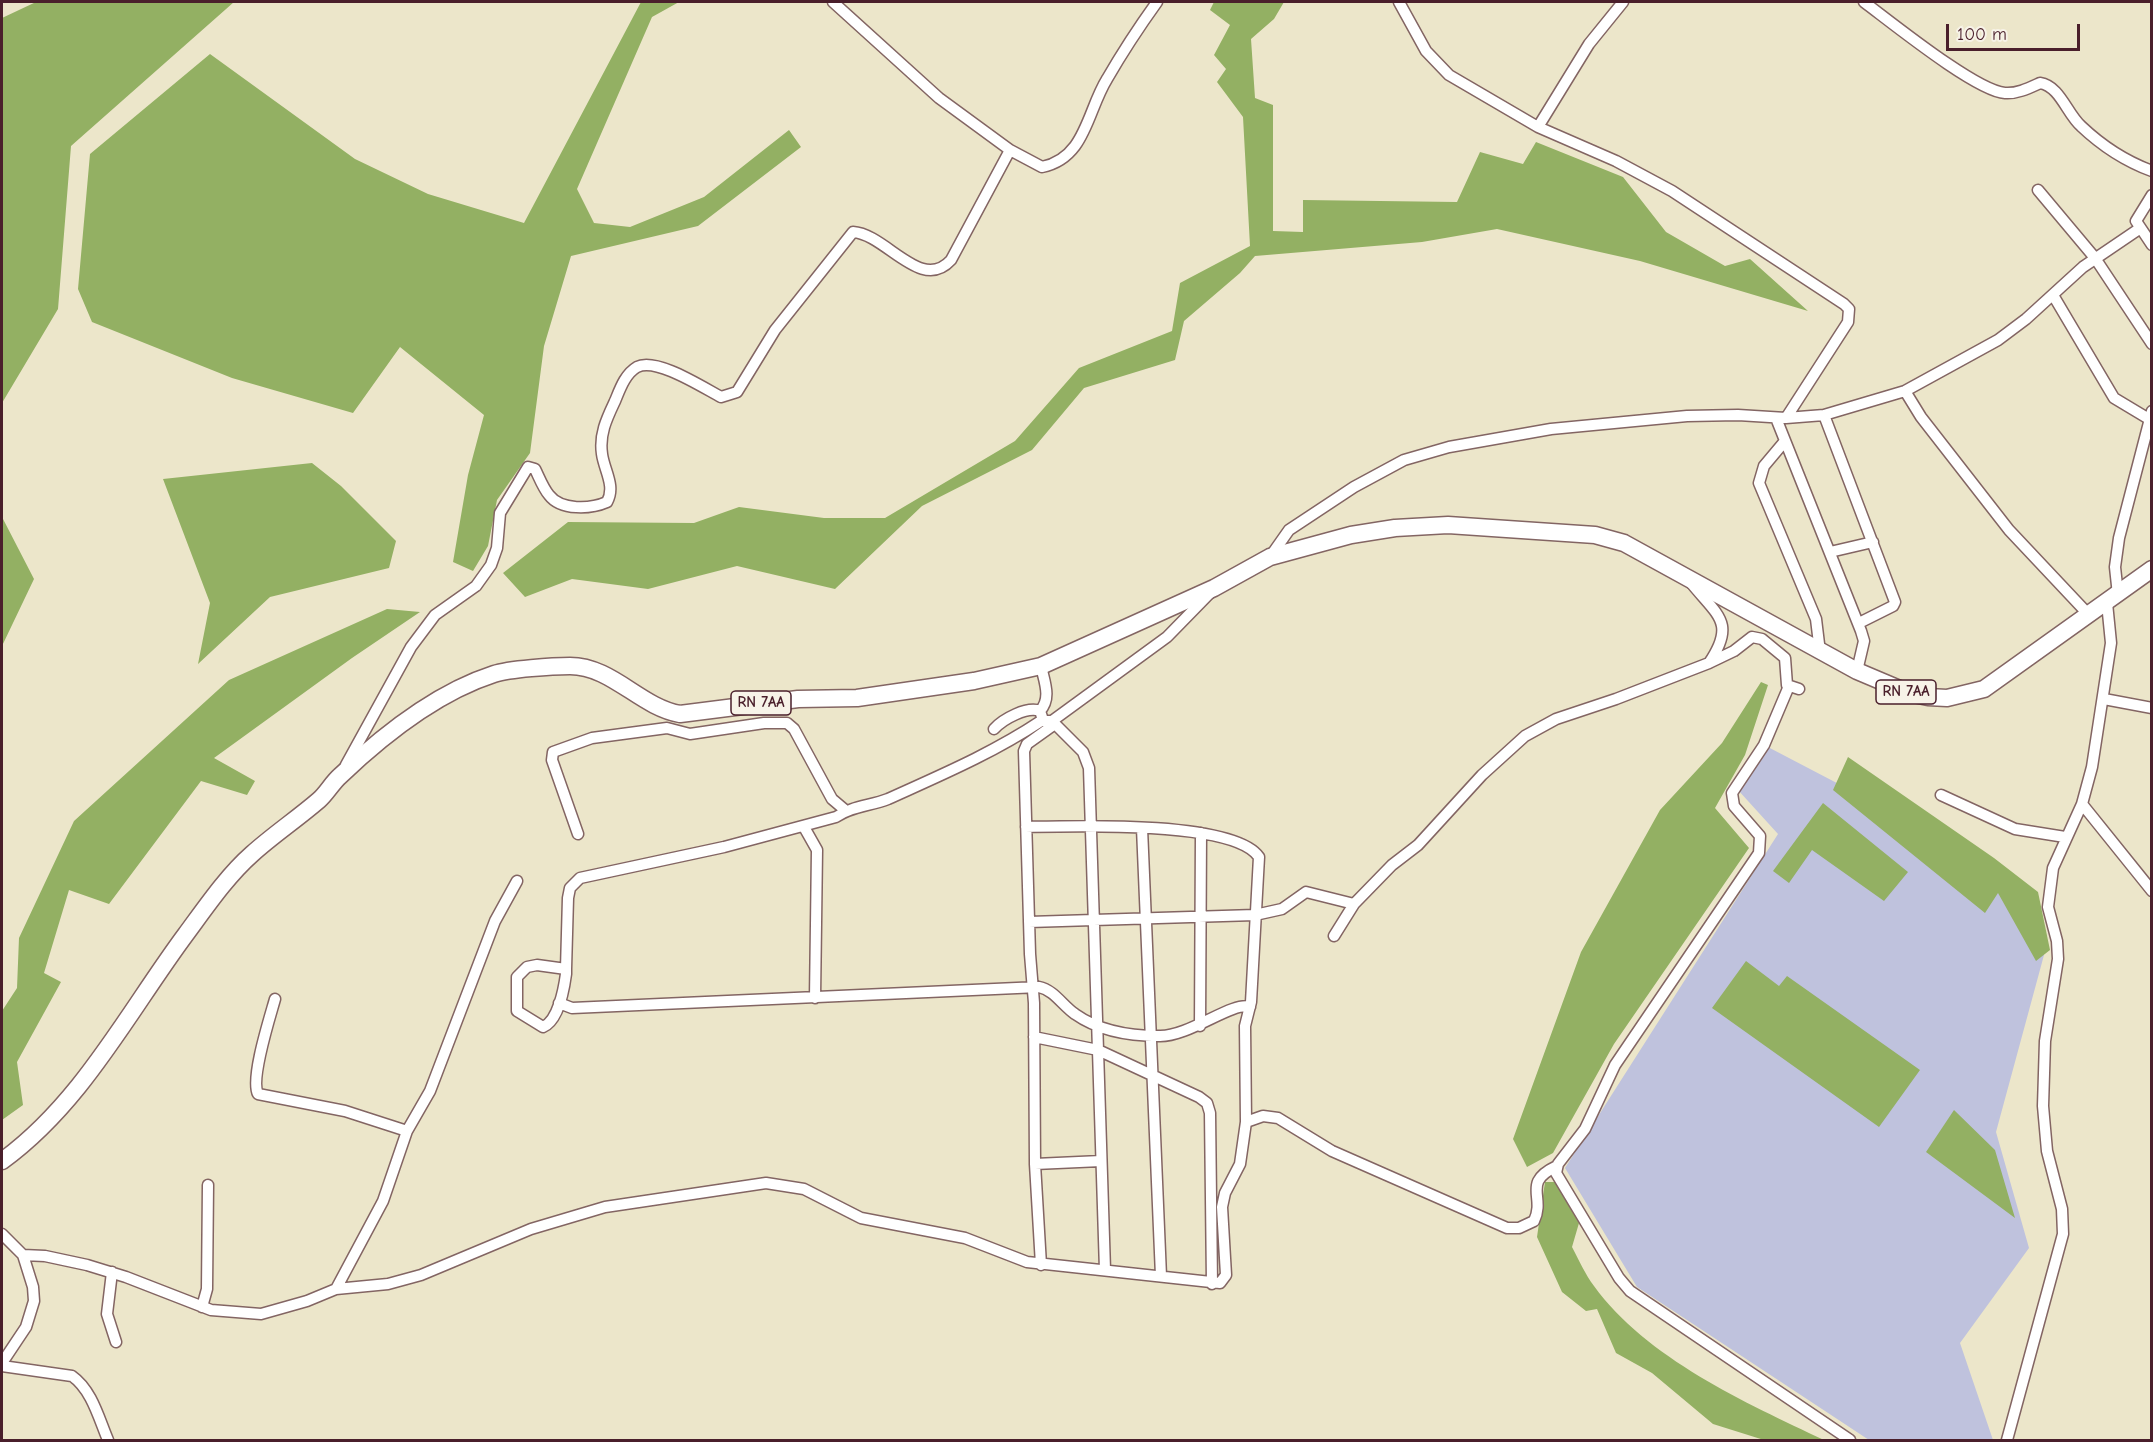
<!DOCTYPE html>
<style>
body{margin:0}
#map{position:relative;width:2153px;height:1442px;overflow:hidden;background:#ece6ca;font-family:"Comic Neue",sans-serif}
canvas{display:block}
.frame{position:absolute;inset:0;border:3px solid #4a1f2b;pointer-events:none}
.scale{position:absolute;left:1946px;top:24px;width:134px;height:27px;box-sizing:border-box;border:3px solid #4a1f2b;border-top:0;padding-left:8px;font-size:18px;line-height:21px;white-space:nowrap;color:#4a1f2b;-webkit-text-stroke:4px #f7f3e8;paint-order:stroke}
</style>
<div id="map">
<canvas width="2153" height="1442"></canvas>
<div class="frame"></div>
<div class="scale">100 m</div>
</div>
<script>
const g = document.querySelector('canvas').getContext('2d');
g.lineJoin = 'round';
function fill(path, color) { g.fillStyle = color; g.fill(path, 'evenodd'); }
function trace(path, color, width, dash) { g.strokeStyle = color; g.lineWidth = width; g.lineCap = dash ? 'butt' : 'round'; g.setLineDash(dash || []); g.stroke(path); }
function write(font, color, halo, rows, align = 'center') {
  g.font = font + ' "Comic Neue",sans-serif'; g.lineWidth = 4.5; g.setLineDash([]); g.textBaseline = 'middle'; g.strokeStyle = halo; g.fillStyle = color; for (const [text, x, y, turn = 0] of rows) {
    g.save(); g.translate(x, y); g.rotate((+turn || 0) * Math.PI / 180); g.textAlign = isNaN(turn) ? turn : align; if (halo) g.strokeText(text, 0, 0); g.fillText(text, 0, 0); g.restore();
  }
}
fill(new Path2D(`
 M1766 746 2007 872 2044 955 1996 1132 2029 1248 1960 1343 1993 1440H1869L1637 1287 1565 1168 1778 834 1738 790Z`), '#bfc2dd');
fill(new Path2D(`
 M36 2H234L71 146 58 309 2 403V18Z
 M641 2H679L652 17 577 189 594 223 630 227 704 197 789 130 801 147 698 226 571 256 544 346 530 453 497 500 488 546 473 571 453 562 468 475 484 415 400 347 353 413 232 378 92 322 78 289 90 154 210 54 355 159 428 194 524 223Z
 M1214 2H1284L1274 19 1251 39 1255 98 1273 105V231L1303 232V200L1457 202 1480 152 1523 164 1536 142 1623 177 1666 232 1725 266 1750 259 1808 311 1640 261 1497 229 1422 242 1255 256 1240 273 1184 321 1175 360 1084 388 1032 450 922 506 835 589 737 566 648 589 572 579 525 597 503 573 568 522 694 523 739 507 824 518H885L1015 441 1079 368 1172 331 1180 283 1250 246 1243 117 1217 82 1226 69 1214 55 1230 25 1210 10Z
 M312 463 341 486 396 541 389 568 270 597 198 664 210 603 163 479Z
 M2 517 34 579 2 646Z
 M387 609 420 612 352 658 214 758 255 781 247 795 201 781 109 904 69 890 44 973 61 982 17 1062 23 1105 2 1120V1011L17 988 19 938 74 821 229 680Z
 M1761 682 1768 685 1745 755 1715 808 1749 848 1614 1044 1553 1153 1527 1167 1513 1139 1581 952 1660 810 1722 743Z
 M1848 757 1994 858 2038 892 2050 950 2036 961 1998 893 1985 913 1833 790Z
 M1823 803 1908 872 1884 901 1812 850 1789 883 1773 871Z
 M1746 961 1779 986 1787 976 1920 1070 1879 1127 1712 1008Z
 M1954 1110 1995 1150 2015 1218 1926 1152Z
 M1545 1182H1555L1579 1223 1572 1247C1579 1260 1585 1274 1594 1286 1646 1358 1746 1403 1824 1440H1764L1713 1424 1652 1373 1616 1353 1597 1309 1586 1311 1562 1292 1537 1237Z`), '#93b063');
const minor = new Path2D(`
 M833 2 939 98 1010 150 1042 167C1086 158 1087 111 1107 79 1122 53 1139 27 1157 2
 M1399 2 1426 51 1449 75 1538 127 1616 161 1672 191 1844 304 1849 309 1848 322 1786 418
 M1864 2C1891 22 1976 91 2005 93 2017 94 2029 88 2040 83 2060 86 2067 114 2081 126 2101 145 2125 161 2152 171
 M1538 127 1589 44 1623 2
 M2038 190 2095 258 2152 344
 M2152 195 2136 221 2152 245
 M2053 295 2114 398 2149 419
 M1905 391 1921 417 2009 530 2089 615
 M1824 415 1895 602 1893 606 1859 623
 M1776 418 1861 631 1864 641 1857 671
 M1785 441 1764 466 1759 483 1816 619 1820 652
 M1830 552 1873 542
 M1270 557 1289 530 1354 487 1404 460 1449 447 1551 429 1687 416 1738 415 1786 418 1824 415 1905 391 1998 340 2026 319 2083 267 2139 229
 M1692 584C1718 616 1736 623 1709 663
 M2118 595 2115 567 2119 538 2152 411
 M1789 686 1764 745 1732 793 1734 806 1760 836 1759 853 1615 1065 1585 1129 1558 1164 1556 1173 1619 1278 1630 1291 1850 1440
 M2104 699 2152 708
 M1040 711C1052 698 1044 681 1041 666
 M1052 721 1167 637 1210 593
 M994 729C1003 719 1027 706 1040 711L1043 720
 M346 765 411 647 435 615 476 586 491 565 497 548 500 513 528 467 535 469C539 477 543 488 549 495 561 511 591 509 607 502 616 486 604 470 602 454 599 434 607 418 615 401 620 389 625 374 637 367 656 357 702 387 721 397L737 392 775 330 853 232C886 234 921 293 951 260L1010 150
 M1941 795 2015 829 2065 837
 M2082 804 2152 891
 M804 827 817 850 815 998
 M1142 828 1161 1276
 M578 834 552 760 553 752 592 738 667 728 690 734 764 723H787L794 729 832 799 845 810
 M1029 922 1255 915 1282 909 1306 892 1354 904
 M1334 936 1354 904 1392 865 1418 845 1482 775 1525 736 1556 719 1616 699 1709 663 1734 651 1752 637 1762 639 1785 658 1787 685 1799 689
 M566 969 537 965 527 967 517 977V1011L543 1027C558 1021 564 989 566 974V969L568 898 570 888 580 878 724 847 836 817C852 806 870 806 888 799 941 775 993 753 1041 721H1052L1083 752 1089 768 1105 1270
 M275 999C270 1017 250 1079 258 1094L345 1111 407 1131
 M559 1003 572 1008 1039 987C1054 990 1063 1006 1075 1014 1099 1031 1131 1036 1159 1036 1189 1037 1232 1001 1250 1007
 M1200 1026 1201 833
 M1034 1037 1098 1050 1199 1097 1207 1103 1210 1113 1212 1284
 M1246 1122 1263 1116 1278 1118 1332 1151 1507 1228H1519L1534 1221C1546 1196 1521 1183 1557 1166
 M1035 1164 1101 1161
 M2 1234 23 1255 33 1287 34 1301 26 1327 2 1363
 M23 1255 45 1256 87 1265 126 1277 211 1310 261 1314 307 1301 336 1289 383 1201 407 1131 430 1091 495 921 517 881
 M1041 1265 1035 1164 1034 1003 1030 954 1024 751 1027 744 1055 724
 M112 1272 107 1314 116 1342
 M336 1289 388 1284 421 1275 531 1229 605 1207 766 1183 804 1189 861 1218 965 1238 1027 1262 1220 1283 1226 1275 1222 1207 1225 1193 1240 1164 1246 1122 1245 1026 1251 1002 1259 857C1234 820 1070 826 1026 827
 M202 1307 207 1289 208 1185
 M2 1366 72 1376C92 1390 99 1419 108 1440
 M2007 1440 2063 1234 2062 1209 2047 1151 2043 1106 2045 1041 2058 959 2057 941 2048 907 2053 868 2082 804 2092 767 2111 643 2107 603`);
const primary = new Path2D(`
 M2 1161C82 1103 128 1012 186 934 206 907 227 876 252 854 273 835 297 819 319 800 327 793 332 783 340 776 382 736 438 692 494 674 509 669 553 666 570 666 612 666 640 707 680 714L798 699 857 698 974 681 1041 666 1214 588 1270 557 1351 535 1395 528 1448 525 1595 535 1624 543 1857 671 1909 693 1928 697 1947 698 1984 689 2152 569`);
trace(minor, '#836563', 13);
trace(primary, '#836563', 19);
trace(minor, '#fff', 10);
trace(primary, '#fff', 16);
for (const [x, y, w] of [
 [1906,692,60],
 [761,703,60]
]) { const box = new Path2D(); box.roundRect(x - w / 2, y - 12, w, 24, 4.5); g.fillStyle = '#f7f3e8'; g.fill(box); trace(box, '#4a1f2b', 1.5); }
write('bold 15px', '#4a1f2b', null, [
 ["RN 7AA",1906,692],
 ["RN 7AA",761,703]
]);
</script>
